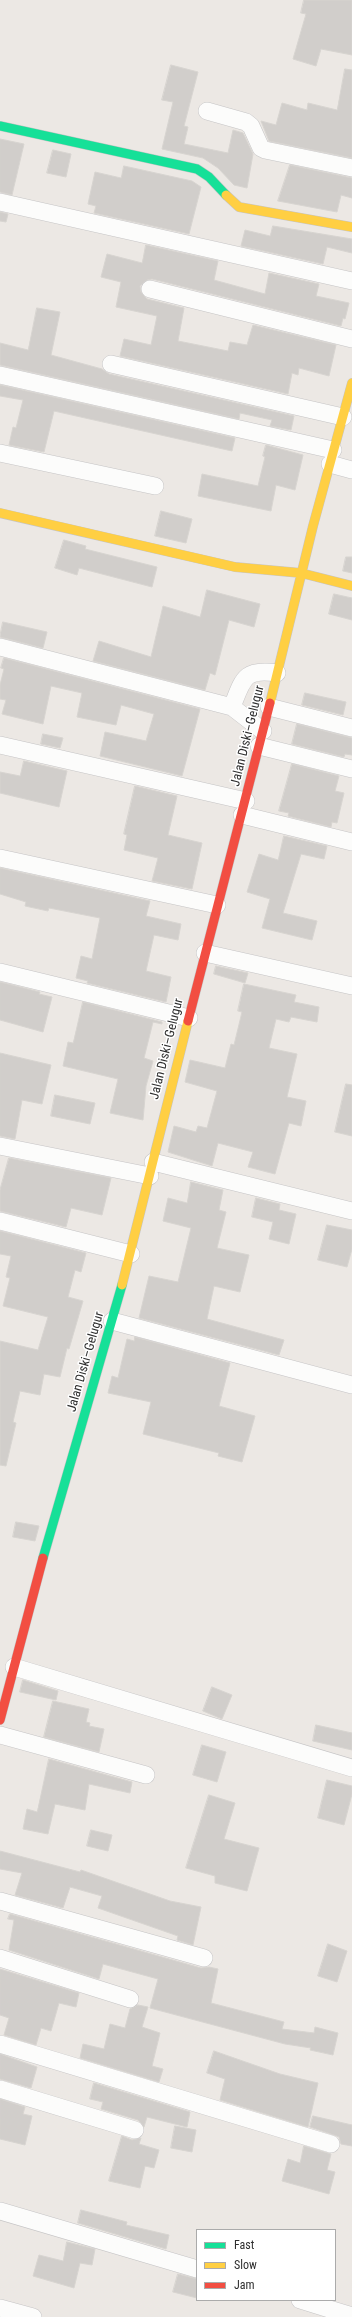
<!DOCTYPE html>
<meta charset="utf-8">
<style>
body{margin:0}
#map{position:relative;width:352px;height:2317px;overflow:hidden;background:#ece8e4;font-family:"Roboto Condensed",sans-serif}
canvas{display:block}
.legend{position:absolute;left:196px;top:2229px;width:140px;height:72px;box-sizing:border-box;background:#fff;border:1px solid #ababab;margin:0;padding:5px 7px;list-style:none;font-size:12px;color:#2e2e2e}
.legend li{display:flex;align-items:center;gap:8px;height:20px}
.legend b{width:20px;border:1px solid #ababab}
</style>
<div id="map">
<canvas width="352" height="2317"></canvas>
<ul class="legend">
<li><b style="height:5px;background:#16e098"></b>Fast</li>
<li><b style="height:5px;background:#ffcf43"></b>Slow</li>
<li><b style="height:5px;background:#f24e42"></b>Jam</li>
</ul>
</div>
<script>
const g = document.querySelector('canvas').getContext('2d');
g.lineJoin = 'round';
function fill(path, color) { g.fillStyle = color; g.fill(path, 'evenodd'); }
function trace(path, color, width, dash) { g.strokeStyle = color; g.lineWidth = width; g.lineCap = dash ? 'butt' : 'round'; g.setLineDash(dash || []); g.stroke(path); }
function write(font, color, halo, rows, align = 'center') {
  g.font = font + ' "Roboto Condensed",sans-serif'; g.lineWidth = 3; g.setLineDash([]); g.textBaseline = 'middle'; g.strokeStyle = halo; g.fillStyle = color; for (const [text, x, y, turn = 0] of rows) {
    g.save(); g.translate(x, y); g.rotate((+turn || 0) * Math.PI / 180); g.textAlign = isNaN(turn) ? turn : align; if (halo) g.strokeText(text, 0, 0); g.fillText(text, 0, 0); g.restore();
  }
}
const building = new Path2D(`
 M304 0H352V55L321 49 316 66 293 59 306 14 301 13Z
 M171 65 198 72 184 126 188 127 184 144 228 153 233 130 243 133 253 154 247 188 234 185 218 168 203 158 162 149 173 102 162 100Z
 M345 69 352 70V158L269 141 261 121 276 125 282 103 307 110 308 103 337 110Z
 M0 139 24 144 12 195 0 192Z
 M53 150 71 154 66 177 47 173Z
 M290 165 352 178V198L341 195 337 212 278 201Z
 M124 166 192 181 201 187 189 234 94 213 96 206 88 204 95 172 121 178Z
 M0 212 8 214 6 222 0 221Z
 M273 226 352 239V253L327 247 323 264 241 246 245 230 270 236Z
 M146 245 218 261 214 280 265 294 269 273 319 284 316 296 349 303 345 319 343 318 341 326 152 279 147 280 140 286 141 292 147 299 184 308 178 341 228 351 230 342 247 345 253 325 336 345 329 376 299 368 298 375 292 373 288 394 120 356 124 339 151 345 157 316 116 307 121 282 101 277 107 254 142 263Z
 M37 308 60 312 51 355 102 369 109 374 294 416 291 430 270 426 272 420 240 413 239 419 0 365V343L28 350Z
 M0 385 235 438 232 451 54 411 44 452 9 445 13 427 16 428 23 400 0 396Z
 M266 445 303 455 295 490 276 485 271 511 198 496 202 474 258 486 265 457 263 456Z
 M161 511 192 519 186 543 155 536Z
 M64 540 86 546 85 549 157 567 152 587 79 568 77 575 55 568Z
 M346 557H352V573L343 571Z
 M207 590 260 604 254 627 229 620 215 675 210 673 205 690 93 661 99 641 151 657 163 606 200 617Z
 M334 594 352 598V620L329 614Z
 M3 622 47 632 43 648 0 637Z
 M4 658 200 709 182 776 100 756 105 732 146 741 154 714 121 705 116 725 77 717 82 693 51 686 43 724 2 714 6 700 0 699V685L4 669 1 668Z
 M305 693 346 702 343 715 302 705Z
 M297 724 352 738V755L345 754 344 757 292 744Z
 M43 734 63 738 60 748 41 744Z
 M24 761 67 771 59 807 0 793V772L20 776Z
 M292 764 339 776 335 791 344 793 337 823 332 822 331 827 288 816 289 813 279 811Z
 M135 786 177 796 168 835 202 843 192 889 152 881 158 858 124 850 127 835 124 834Z
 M284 836 327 846 324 859 301 854 283 913 317 921 312 940 262 928 270 899 247 892 259 854 278 860Z
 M0 868 150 901 146 916 181 924 178 940 154 935 146 971 171 977 166 1002 87 983 88 981 76 978 81 956 92 959 100 918 49 908 48 911 25 906 26 902 0 894Z
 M216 966 248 973 245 983 214 974Z
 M0 982 40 992 39 994 52 997 43 1032 0 1020Z
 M244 984 296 995 294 1002 319 1007 317 1022 291 1017 289 1022 276 1019 269 1048 297 1054 287 1097 306 1101 301 1126 289 1123 275 1174 248 1167 253 1152 218 1143 212 1166 168 1152 174 1126 196 1132 198 1126 207 1128 217 1091 185 1082 190 1060 225 1068 231 1044 234 1045 242 1012 238 1011Z
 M83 1002 162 1022V1024L153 1022 144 1058 153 1061 146 1086 143 1120 110 1113 118 1079 63 1066 68 1042 73 1043Z
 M0 1053 51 1065 42 1104 22 1100 15 1139 0 1136Z
 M346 1084 352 1085V1136L335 1132Z
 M55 1095 95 1103 90 1124 51 1116Z
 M9 1158 111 1178 102 1215 71 1208 66 1227 0 1211V1190Z
 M191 1182 223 1190 219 1210 226 1212 217 1248 249 1255 240 1292 214 1286 207 1319 284 1340 279 1355 139 1318 149 1276 178 1282 191 1228 163 1221 168 1198 187 1203Z
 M256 1198 280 1204 279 1210 296 1214 289 1244 269 1239 273 1222 252 1217Z
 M327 1225 352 1230V1249L347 1267 318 1260Z
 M0 1231 86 1253 81 1272 75 1270 68 1297 83 1301 69 1349 67 1348 60 1377 44 1374 40 1395 20 1391 13 1422 16 1423 6 1466 0 1465V1341L38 1350 48 1317 3 1306 10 1278 6 1277 11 1256 0 1254Z
 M135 1337 230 1363 219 1406 255 1416 242 1462 218 1456 219 1453 143 1434 151 1402 108 1393 112 1376 118 1378 127 1339 134 1341Z
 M16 1522 39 1526 35 1541 13 1537Z
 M23 1680 58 1691 56 1700 20 1692Z
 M212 1687 232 1695 222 1719 203 1711Z
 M53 1701 89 1709 86 1722 90 1723 89 1726 104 1729 99 1752 44 1737Z
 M316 1725 352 1733V1750L313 1741Z
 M202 1745 226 1752 217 1782 193 1775Z
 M49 1759 132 1782 130 1793 89 1784 85 1810 55 1804 48 1834 23 1829 27 1809 37 1812Z
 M327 1780 352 1786V1794L344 1825 318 1818Z
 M209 1795 235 1803 224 1839 259 1848 247 1891 215 1883V1876L186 1868Z
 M91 1830 112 1835 108 1851 87 1846Z
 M0 1851 80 1872 81 1870 170 1901 201 1907 193 1945 177 1940 178 1936 98 1908 102 1896 70 1887 63 1908 15 1895 22 1873 0 1869Z
 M10 1914 201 1968 209 1967 218 1969 211 2003 284 2022 282 2029 314 2033 315 2027 338 2033 333 2055 310 2050 311 2048 285 2044 150 2008 158 1979 103 1964 99 1979 9 1950 14 1920 8 1919Z
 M328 1944 347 1951 337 1982 318 1976Z
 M0 1969 79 1993 76 2007 59 2003 51 2031 41 2028 36 2045 4 2035 9 2018 0 2015Z
 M138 2005 148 2007 142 2027 160 2033 152 2066 163 2069 159 2082 80 2058 83 2044 104 2049 110 2024 125 2028 130 2009Z
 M214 2051 280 2074 318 2083 308 2127 220 2100 225 2079 207 2073Z
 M0 2054 37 2067 31 2088 0 2079Z
 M94 2083 190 2112 187 2127 147 2117 144 2127 138 2120 101 2109 103 2102 90 2099Z
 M0 2099 25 2107 23 2114 32 2116 25 2145 0 2139Z
 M313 2116 352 2125V2146L341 2144 339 2137 334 2135 310 2127Z
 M175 2126 196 2130 192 2152 171 2148Z
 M122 2136 132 2140 141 2138 139 2144 159 2150 154 2168 145 2166 140 2188 109 2181Z
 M304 2146 331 2154 327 2170 335 2172 329 2194 282 2181 288 2159 300 2163Z
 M81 2210 127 2222 126 2225 169 2235 166 2249 78 2223Z
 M67 2242 95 2249 92 2265 80 2263 74 2288 33 2276 39 2255 63 2261Z
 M178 2274 197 2279V2298L173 2292Z`);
fill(building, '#d1cecb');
trace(building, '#d7d4d0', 1);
const street = new Path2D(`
 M207 111 246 122 251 126 261 148 265 150 352 168
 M0 202 352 281
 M150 289 352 339
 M111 364 343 417
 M0 375 333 450
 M0 453 155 486
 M330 464 352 470
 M0 647 232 707 263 731
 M232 707C243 679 244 668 277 673
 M269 707 352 728
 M0 745 246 801
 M259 746 352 769
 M242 815 352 842
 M0 858 217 905
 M205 953 352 986
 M0 972 189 1018
 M0 1146 150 1176
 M153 1162 352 1211
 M0 1221 131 1254
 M112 1321 352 1385
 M14 1667 352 1768
 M0 1735 146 1775
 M0 1901 204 1958
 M0 1958 130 1999
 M0 2044 331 2144
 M0 2089 135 2130
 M0 2211 197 2269
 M300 2300 352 2316
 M0 2308 33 2317`);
const fast = new Path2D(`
 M0 126 197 169 209 177 226 195
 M43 1558 122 1285`);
const slow = new Path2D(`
 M226 195 239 207 352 227
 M0 513 235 567 301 573 352 586
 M270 703 313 526 352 383
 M122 1285 188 1021`);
const jam = new Path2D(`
 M188 1021 270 703
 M0 1720 43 1558`);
trace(street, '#c5c4c5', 18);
trace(fast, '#c5c4c5', 10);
trace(slow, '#c5c4c5', 10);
trace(jam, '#c5c4c5', 10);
trace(street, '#fcfcfb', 17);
trace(fast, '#16e098', 9);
trace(slow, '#ffcf43', 9);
trace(jam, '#f24e42', 9);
write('13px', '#2e2e2e', '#fff', [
 ["Jalan Diski–Gelugur",248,736,-76],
 ["Jalan Diski–Gelugur",167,1049,-76],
 ["Jalan Diski–Gelugur",86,1362,-74]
]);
</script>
